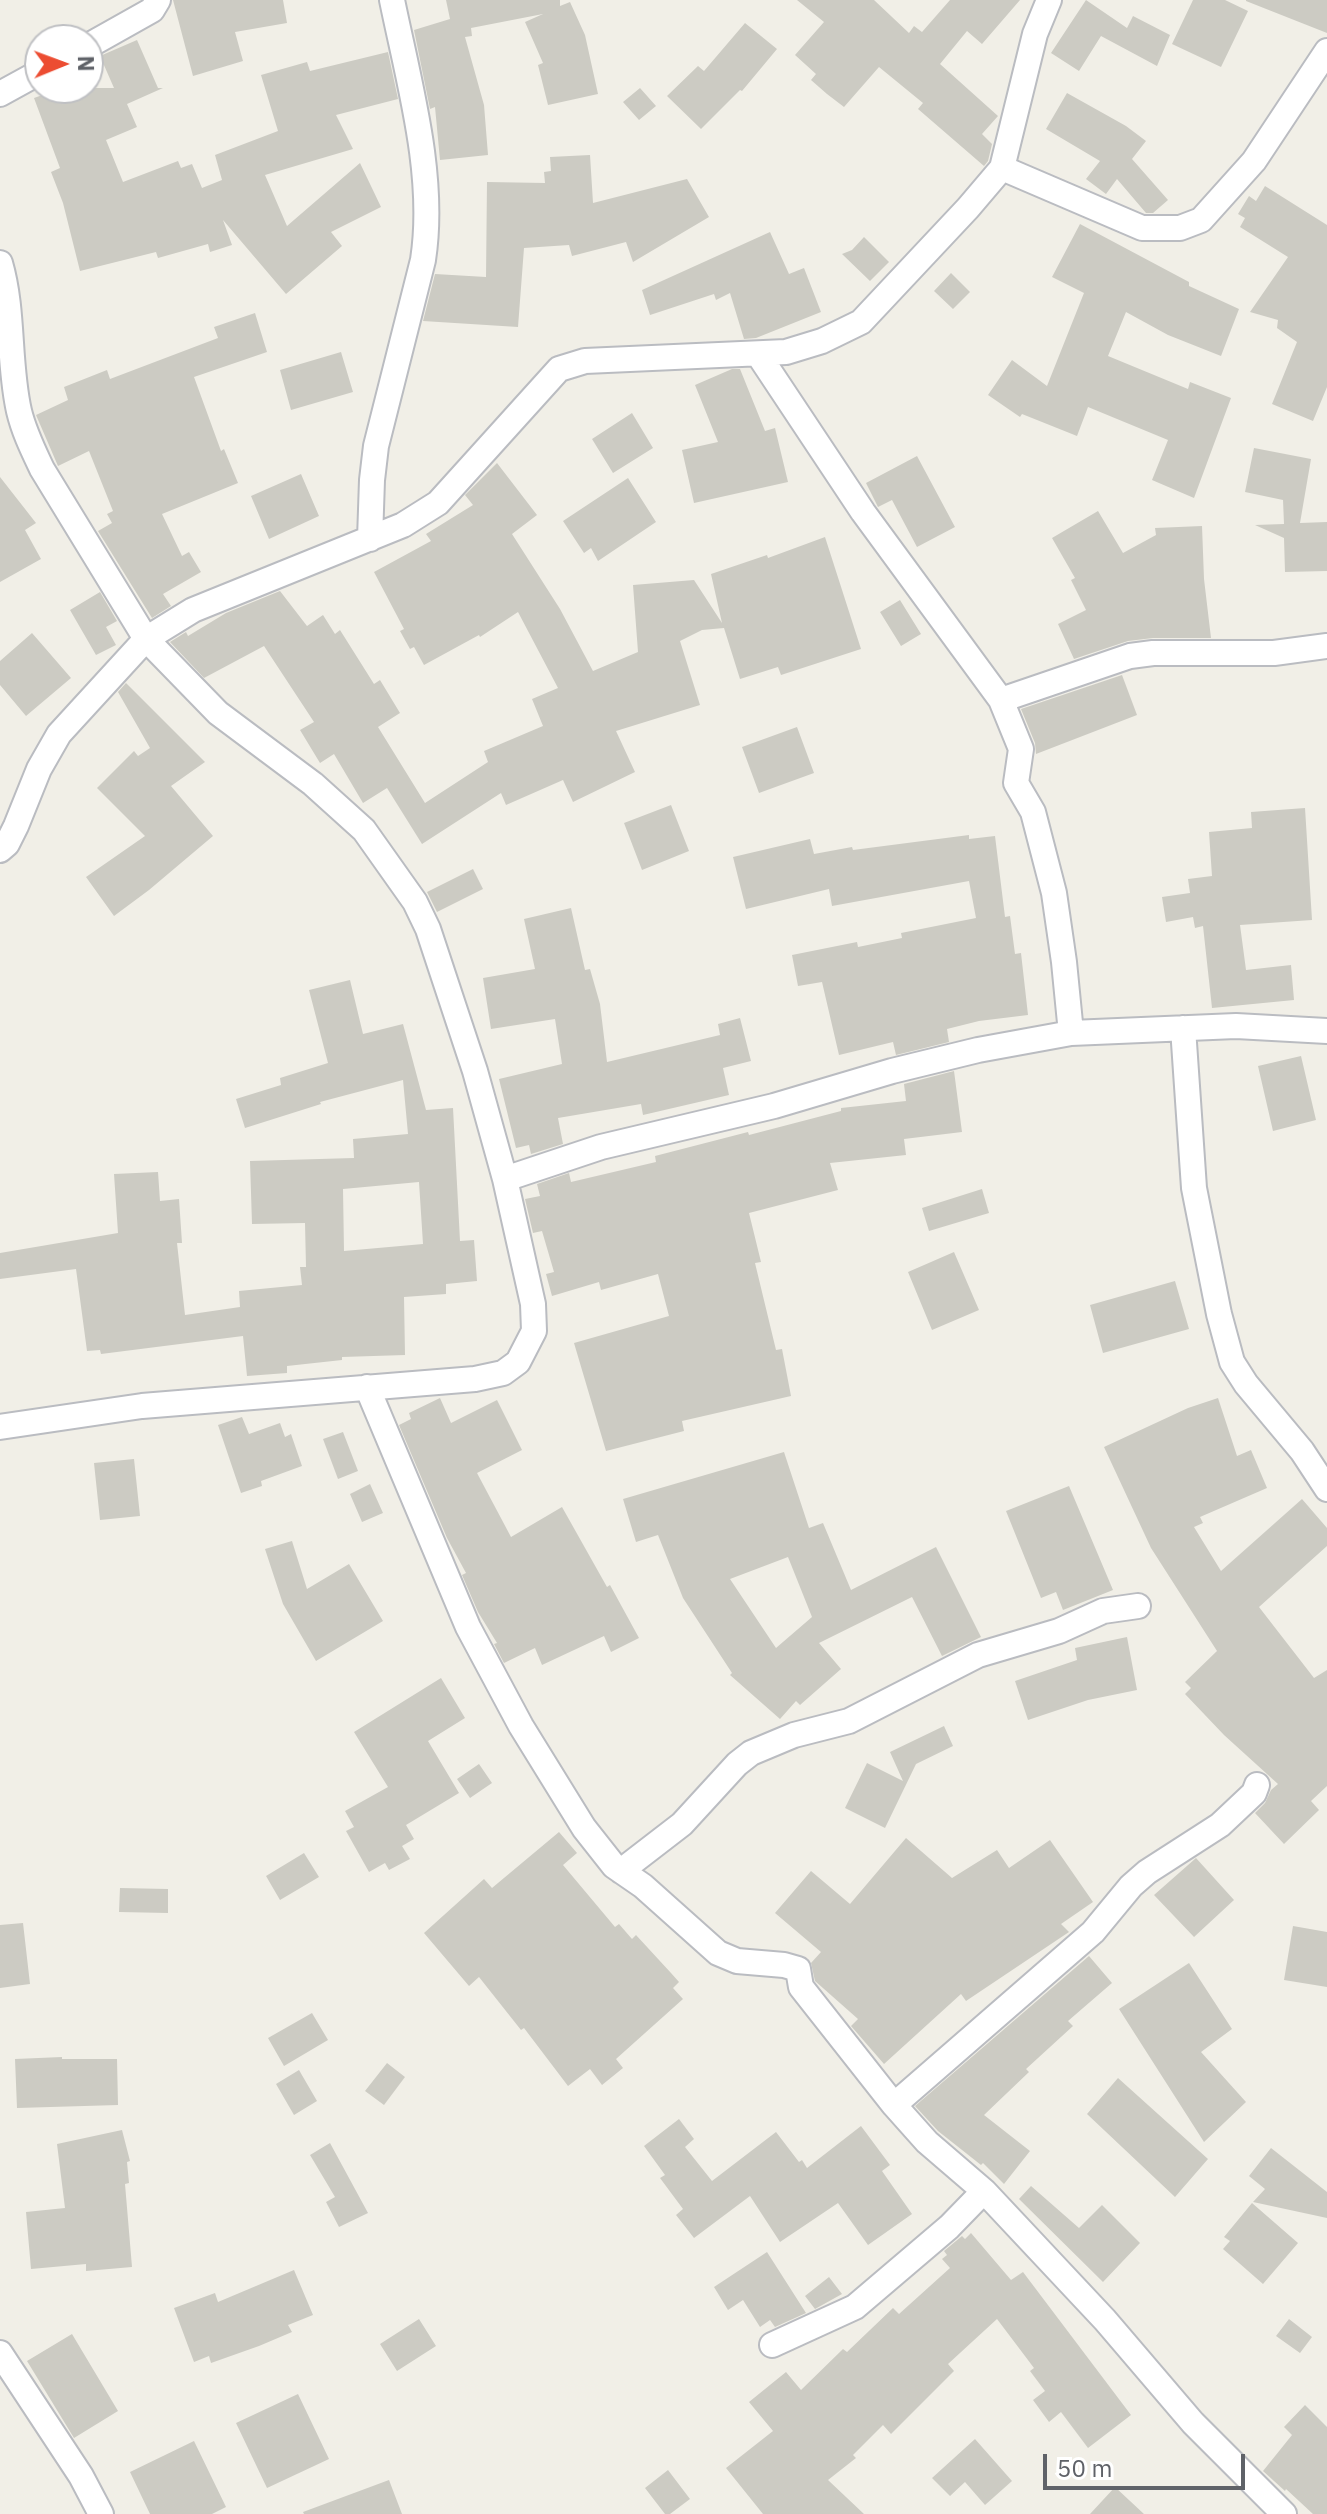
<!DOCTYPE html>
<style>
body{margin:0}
#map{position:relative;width:1327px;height:2514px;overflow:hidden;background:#f1efe7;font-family:"IBM Plex Sans",sans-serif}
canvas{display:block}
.north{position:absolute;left:24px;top:24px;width:80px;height:80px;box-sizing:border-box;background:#fff;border:2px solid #bfc0c3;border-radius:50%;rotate:89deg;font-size:22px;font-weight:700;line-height:32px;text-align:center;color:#5f6268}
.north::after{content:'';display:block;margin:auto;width:28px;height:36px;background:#ec4d32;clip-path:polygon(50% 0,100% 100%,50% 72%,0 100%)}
.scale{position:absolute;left:1043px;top:2454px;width:202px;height:36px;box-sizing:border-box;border:4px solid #5f6268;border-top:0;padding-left:10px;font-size:24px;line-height:28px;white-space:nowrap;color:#5f6268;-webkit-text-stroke:6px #fff;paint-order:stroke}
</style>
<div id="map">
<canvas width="1327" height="2514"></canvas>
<div class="north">N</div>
<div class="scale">50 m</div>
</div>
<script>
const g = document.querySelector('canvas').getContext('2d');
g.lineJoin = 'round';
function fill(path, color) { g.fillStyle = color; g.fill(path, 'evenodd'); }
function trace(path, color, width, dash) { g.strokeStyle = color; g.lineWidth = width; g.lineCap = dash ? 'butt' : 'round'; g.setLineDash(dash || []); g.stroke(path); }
fill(new Path2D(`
 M173 0H283L287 23 235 32 243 61 193 76Z
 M446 0H560V6L570 2 585 35 598 94 548 105 538 65 543 63 525 22 543 14 471 28 472 36 465 37 484 105 488 155 440 160 435 107 430 109 414 30 450 19Z
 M797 0H874L909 33 914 26 922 32 950 0H1020L982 44 967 31 940 64 998 116 982 134 992 144 988 161 984 166 918 109 923 103 879 67 844 107 827 94 811 80 816 74 795 55 824 22Z
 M1086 0 1127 28 1133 16 1170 35 1157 66 1101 36 1079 71 1051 53Z
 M1193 0H1225L1248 11 1221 67 1172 44Z
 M1246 0H1327V33L1246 1Z
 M745 23 777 49 742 91 740 90 701 129 667 96 698 66 704 71Z
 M137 40 158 88H163L127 104 137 127 106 140 123 182 178 161 181 168 192 164 202 188 222 180 215 155 278 131 261 75 307 62 310 71 388 52 398 99 336 115 353 149 265 175 287 226 360 163 381 207 331 232 342 246 286 294 223 220 232 245 210 252 208 244 158 258 156 252 80 271 63 203 51 172 60 168 34 98 62 88H114L100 56Z
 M640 88 656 106 639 120 623 102Z
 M1067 93 1126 126 1146 141 1132 159 1168 200 1153 213H1146L1117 179 1106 194 1086 179 1100 161 1046 129Z
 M590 155 593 203 687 179 709 217 633 262 626 242 572 256 569 245 524 248 518 327 423 321 435 274 486 277 487 182 545 183 544 172 551 171 550 157Z
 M1265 186 1327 225V387L1313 421 1272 404 1297 342 1277 328 1278 320 1250 312 1288 257 1240 227 1245 218 1238 214 1249 196 1256 201Z
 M1080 224 1189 282V286L1239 309 1221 356 1168 335 1126 312 1108 356 1188 389 1190 382 1231 398 1194 498 1152 480 1168 440 1088 407 1077 436 1022 414 1020 417 988 395 1012 360 1047 386 1084 293 1052 277Z
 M770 232 789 274 804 268 821 312 756 338 744 339 730 293 716 300 714 294 650 315 642 290Z
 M864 237 889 262 870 281 842 254 852 250Z
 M951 273 970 292 953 309 934 291Z
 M255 313 267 352 194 377 221 451 224 449 238 483 162 514 182 556 189 552 201 572 163 594 171 606 152 618 98 531 112 523 107 514 113 511 89 451 58 466 36 415 68 400 64 387 107 370 110 379 218 338 214 327Z
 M341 352 353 392 291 410 280 370Z
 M732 369H740L765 431 775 428 788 482 694 503 682 450 718 442 695 385Z
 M632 413 653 448 613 473 592 439Z
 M1254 448 1311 459 1300 523 1327 522V571L1285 572 1284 538 1255 525 1284 524 1283 500 1245 492Z
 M917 456 955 527 917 547 892 500 878 507 866 483Z
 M497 463 537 515 512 534 560 609 593 671 638 652 633 585 694 580 722 623 711 574 767 555 768 558 825 537 861 649 781 675 778 667 740 679 724 628 702 630 680 641 700 705 616 731 635 772 573 802 563 780 506 805 501 793 422 844 387 788 363 803 334 754 320 763 300 730 314 722 264 646 204 678 170 642 186 632 188 636 226 613 280 591 307 626 323 615 335 634 340 630 374 684 380 680 400 713 378 727 425 803 488 762 484 751 543 726 532 699 558 688 518 612 480 637 479 635 424 665 414 647 410 649 400 631 404 629 374 572 431 541 426 534 473 505 465 495Z
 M301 474 319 516 269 539 251 496Z
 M0 477 36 523 25 530 41 559 0 582Z
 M628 478 656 522 598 561 591 548 584 553 563 521Z
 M1098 511 1123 553 1156 535 1155 528 1202 526 1204 579 1211 638H1153L1128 641 1074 659 1058 624 1086 610 1071 580 1075 578 1052 538Z
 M100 592 117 621 106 627 116 645 96 655 70 610Z
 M900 600 921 634 901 646 880 612Z
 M32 633 71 678 26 716 0 685V661Z
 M1122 675 1137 715 1036 754 1035 743 1021 709Z
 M126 683 205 762 171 786 213 836 149 890 114 916 86 877 145 836 97 788 134 751 138 756 150 748 118 692Z
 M797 727 814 773 759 793 742 747Z
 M671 805 689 851 642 870 624 823Z
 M1305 808 1312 920 1240 925 1246 970 1291 965 1294 1000 1212 1008 1203 926 1195 928 1193 917 1166 922 1162 897 1190 893 1188 879 1212 876 1209 832 1252 828 1251 812Z
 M969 835V839L995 836 1005 917 1010 916 1015 954 1021 953 1028 1015 979 1021 947 1029 949 1042 896 1055 893 1042 839 1055 822 982 798 986 792 955 857 942 858 947 902 938 901 933 976 918 969 881 832 906 829 889 746 909 733 857 810 839 814 854 852 847 853 850Z
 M473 869 483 889 437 912 427 892Z
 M571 908 585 970 590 969 600 1004 607 1062 720 1035 718 1024 740 1018 751 1061 723 1068 729 1095 643 1115 641 1104 558 1118 563 1144 531 1154 529 1145 516 1148 499 1079 562 1064 555 1019 491 1029 483 978 535 969 524 919Z
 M350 980 363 1034 403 1024 426 1110 453 1108 460 1241 474 1240 477 1281 446 1284V1294L404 1297 405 1355 342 1357V1360L287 1366V1373L247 1376 243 1336 101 1354 100 1350 87 1351 76 1269 0 1279V1253L118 1233 114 1174 158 1172 160 1201 179 1199 182 1243H177L185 1315 240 1307 239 1291 302 1285 300 1267H306L305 1223 252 1224 250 1161 354 1158 353 1139 408 1134 403 1080 320 1102 321 1104 245 1128 236 1099 281 1085 280 1078 328 1063 309 990ZM419 1182 423 1244 344 1251 343 1189Z
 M1301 1056 1316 1120 1273 1131 1258 1066Z
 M954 1071 962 1132 904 1139 906 1155 830 1163 838 1190 749 1213 761 1262 755 1263 776 1350 782 1349 791 1396 682 1421 684 1431 606 1451 574 1343 669 1316 658 1274 601 1290 599 1282 552 1296 546 1274 554 1272 542 1231 533 1233 525 1199 540 1196 537 1184 569 1173 571 1182 656 1162 655 1156 748 1132 749 1135 841 1111V1108L906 1101 904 1084Z
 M982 1189 989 1213 929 1231 922 1208Z
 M954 1252 979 1310 932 1330 908 1272Z
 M1175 1281 1189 1329 1103 1353 1090 1305Z
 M440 1398 451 1423 497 1400 522 1450 477 1473 511 1537 562 1507 607 1587 610 1585 639 1638 611 1652 604 1636 542 1665 535 1648 504 1663 494 1644 497 1643 478 1612 462 1575 466 1573 447 1538 399 1425 411 1419 409 1413Z
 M1218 1398 1237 1456 1251 1450 1267 1488 1200 1517 1203 1523 1194 1527 1221 1571 1302 1499 1327 1528V1546L1259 1607 1314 1678 1327 1670V1786L1311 1801 1319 1810 1284 1844 1255 1813 1265 1803 1271 1790 1278 1784 1224 1735 1185 1694 1191 1688 1185 1682 1217 1651 1151 1548 1104 1447 1188 1408Z
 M242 1417 249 1434 280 1423 285 1437 291 1434 302 1466 261 1481 262 1486 241 1493 218 1425Z
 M343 1432 358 1471 338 1479 323 1439Z
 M784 1452 809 1528 823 1523 851 1590 936 1547 981 1637 942 1656 912 1597 819 1643 841 1669 800 1705 796 1701 780 1719 730 1675 732 1673 683 1598 658 1535 636 1542 623 1499ZM788 1557 812 1617 776 1648 730 1579Z
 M134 1459 140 1516 100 1520 94 1463Z
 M370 1484 383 1513 362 1522 350 1494Z
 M1069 1486 1113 1590 1063 1610 1056 1592 1041 1598 1006 1511Z
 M292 1541 307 1589 349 1564 383 1621 316 1661 283 1604 265 1549Z
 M1127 1637 1137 1690 1088 1700 1028 1720 1015 1681 1077 1660 1075 1648Z
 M441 1678 465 1718 428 1741 459 1793 406 1825 414 1839 402 1846 410 1859 389 1870 385 1863 369 1872 346 1831 354 1827 345 1811 388 1787 354 1732Z
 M944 1726 953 1746 916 1764 885 1828 845 1808 867 1763 903 1781 890 1752Z
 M479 1764 492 1783 470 1798 457 1779Z
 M559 1832 577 1853 563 1865 615 1927 619 1924 632 1939 636 1935 671 1973 679 1982 673 1988 683 1999 616 2059 623 2068 602 2085 590 2069 568 2086 524 2028 521 2030 479 1977 469 1986 424 1933 484 1879 492 1888Z
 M906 1838 952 1878 997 1850 1009 1868 1050 1840 1093 1902 1061 1924 1069 1932 966 2001 961 1994 884 2064 851 2026 858 2019 815 1981 811 1963 821 1952 775 1913 811 1871 850 1904Z
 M304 1853 319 1877 280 1900 266 1876Z
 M1196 1858 1234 1900 1194 1937 1154 1895Z
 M120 1888 168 1889V1913L119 1912Z
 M23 1923 30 1984 0 1988V1925Z
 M1293 1926 1327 1932V1987L1284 1980Z
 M1089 1956 1112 1983 1068 2021 1073 2026 1026 2069 1029 2072 984 2115 1030 2151 1004 2184 983 2163 981 2165 938 2131 915 2106Z
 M1189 1963 1232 2029 1201 2052 1246 2102 1204 2142 1119 2009Z
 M312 2013 328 2040 284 2066 268 2038Z
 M62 2057V2059H117L118 2105 17 2108 15 2059Z
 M387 2063 405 2077 384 2105 365 2091Z
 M299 2070 317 2101 294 2115 276 2084Z
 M1118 2078 1208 2159 1175 2197 1087 2114Z
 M679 2119 694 2139 685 2147 712 2181 776 2132 799 2162 802 2160 807 2168 861 2126 890 2165 882 2171 912 2214 868 2245 838 2203 780 2242 750 2196 694 2238 676 2215 683 2209 660 2178 665 2175 644 2146Z
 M122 2130 130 2161 127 2162 129 2183 125 2184 132 2267 86 2271V2264L31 2269 26 2212 65 2208 57 2144Z
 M330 2143 368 2213 339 2227 326 2202 335 2197 310 2155Z
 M1271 2148 1327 2192V2218L1253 2202 1265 2189 1249 2176Z
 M1031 2186 1079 2228 1102 2205 1140 2243 1103 2282 1019 2199Z
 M1252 2203 1298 2243 1263 2284 1223 2249 1230 2241 1224 2237Z
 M971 2233 1011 2280 1023 2272 1131 2415 1088 2448 1061 2412 1049 2422 1033 2400 1045 2391 1030 2371 1034 2368 997 2319 948 2364 954 2371 891 2434 883 2425 853 2455 856 2458 828 2480 864 2514H763L726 2468 773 2431 749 2402 786 2372 801 2390 843 2349 847 2352 893 2308 899 2314 950 2268 942 2259 947 2255 944 2251 962 2236 965 2239Z
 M767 2252 806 2313 775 2327 770 2320 760 2327 743 2300 728 2310 714 2287Z
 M294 2270 313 2315 288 2325 292 2332 259 2346 211 2363 209 2356 194 2362 174 2308 215 2293 218 2302Z
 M829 2277 842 2294 815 2309 805 2296Z
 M419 2319 436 2346 397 2371 380 2344Z
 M1289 2319 1312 2337 1300 2353 1276 2336Z
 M72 2334 118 2411 74 2438 27 2361Z
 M298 2394 329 2459 267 2488 236 2423Z
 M1305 2405 1327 2427V2514H1313L1286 2489 1285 2491 1263 2471 1292 2435 1284 2427Z
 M975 2439 1012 2481 985 2505 965 2482 950 2496 932 2478Z
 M194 2441 226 2507 212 2514H150L130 2472Z
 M668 2470 690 2499 670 2514H665L645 2488Z
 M389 2480 402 2514H304L303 2512Z
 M1115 2487 1144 2514H1090Z`), '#cccbc3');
const minor = new Path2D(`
 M88 46 152 10 158 0
 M0 94 40 72
 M1002 168 1142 228H1180L1201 220 1254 161 1327 51
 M0 263C14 311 8 363 19 411 24 432 33 450 42 469L146 639 218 713 313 784 364 830 415 902 428 929 475 1071 505 1179 533 1304 534 1331 518 1362 503 1373 475 1379 142 1406 0 1427
 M758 354 863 512 1001 700 1021 749 1016 783 1033 812 1054 893 1064 962 1071 1033
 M370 539 372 480 376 446 423 260C436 176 409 83 392 0
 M1001 700 1130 656 1153 653H1274L1327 646
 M0 850 7 844 16 826 39 769 59 734 146 639 193 610 403 525 438 503 559 369 585 361 786 352 822 341 861 322 968 208 1002 168 1035 34 1049 0
 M1183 1028 1194 1188 1219 1314 1232 1362 1246 1384 1302 1451 1327 1489
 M505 1179 601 1147 774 1106 892 1071 978 1050 1071 1033 1236 1026 1327 1031
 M367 1387 468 1627 521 1726 584 1828 614 1866 643 1886 718 1953 737 1961 784 1965 798 1969 801 1987 894 2105 927 2142 984 2191 1105 2320 1193 2423 1284 2514
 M621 1871 682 1824 737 1764 751 1753 794 1735 849 1721 978 1655 1059 1631 1103 1611 1138 1606
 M894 2105 1093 1932 1131 1886 1147 1872 1220 1825 1254 1793 1257 1785
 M772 2345 855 2307 949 2227 984 2191
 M0 2353 81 2476 101 2514`);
trace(minor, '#babcc1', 28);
trace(minor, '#fff', 24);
</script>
